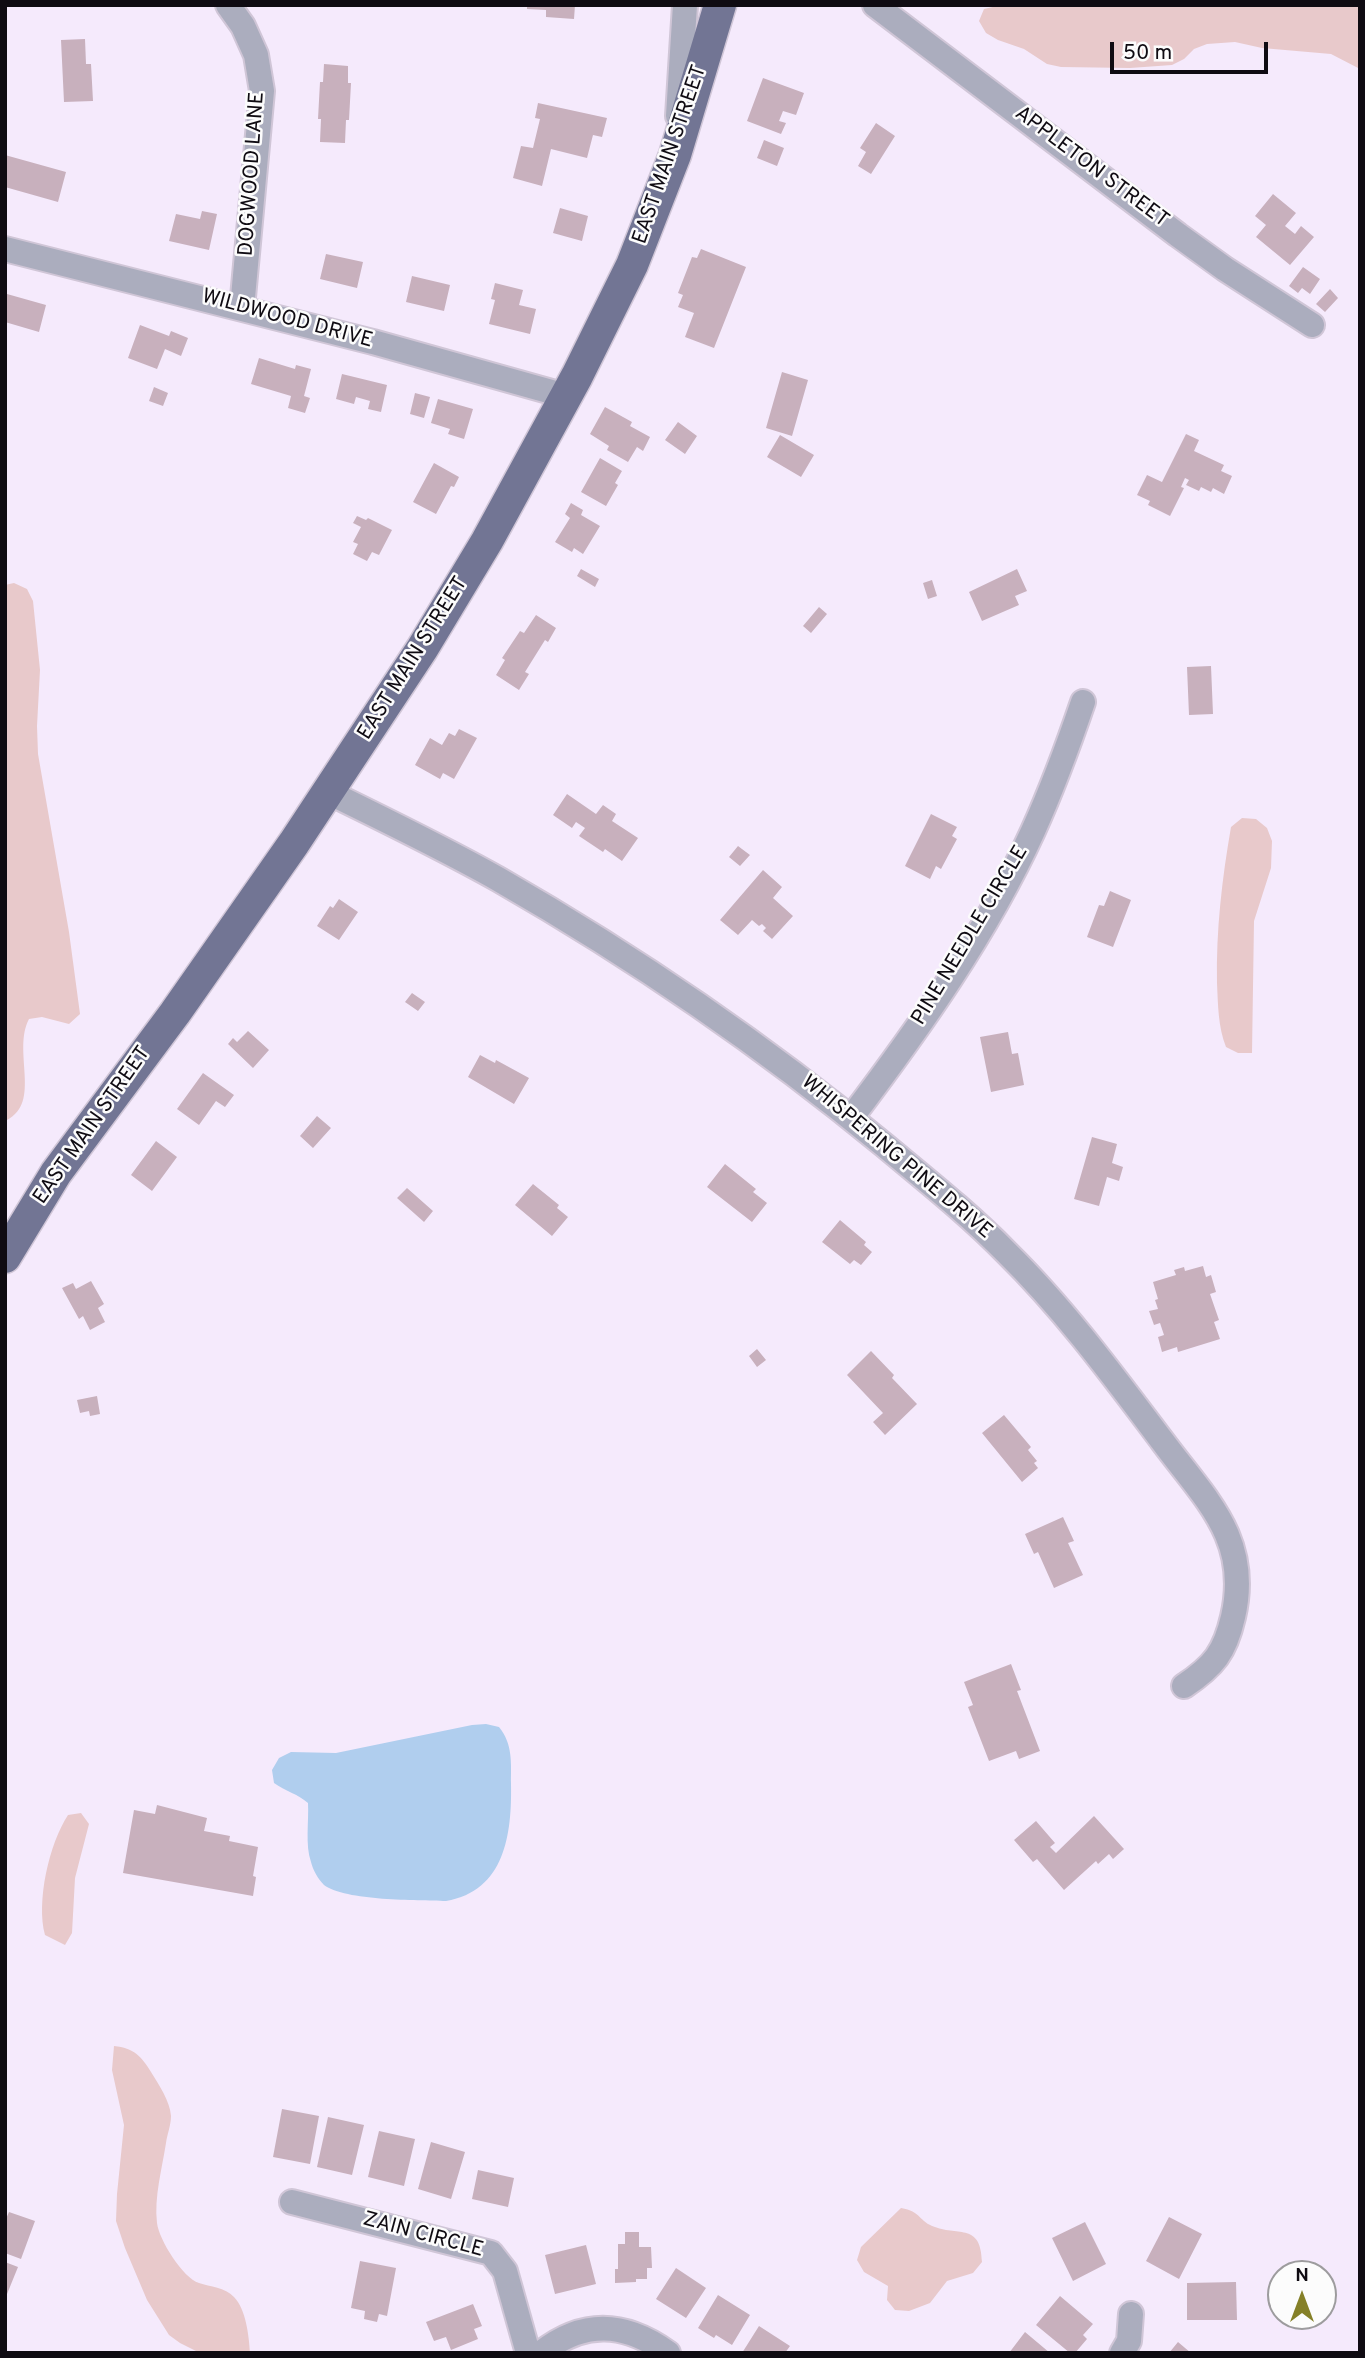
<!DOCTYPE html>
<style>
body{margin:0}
#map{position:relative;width:1365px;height:2358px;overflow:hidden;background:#f5eafc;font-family:Overpass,sans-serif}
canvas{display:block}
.frame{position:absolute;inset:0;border:7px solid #0f0b12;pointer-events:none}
.north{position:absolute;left:1267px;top:2260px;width:70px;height:70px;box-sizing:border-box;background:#fcfcfc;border:2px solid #9d9c9e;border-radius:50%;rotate:0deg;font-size:19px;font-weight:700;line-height:28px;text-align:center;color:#0f0b12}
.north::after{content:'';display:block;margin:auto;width:24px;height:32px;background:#858028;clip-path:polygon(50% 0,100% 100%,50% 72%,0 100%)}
.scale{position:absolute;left:1110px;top:42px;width:158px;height:32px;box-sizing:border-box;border:4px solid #0f0b12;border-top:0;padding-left:9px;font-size:21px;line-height:24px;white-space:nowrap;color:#0f0b12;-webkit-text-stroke:5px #fcfcfc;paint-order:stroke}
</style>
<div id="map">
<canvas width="1365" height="2358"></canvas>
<div class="frame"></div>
<div class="north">N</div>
<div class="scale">50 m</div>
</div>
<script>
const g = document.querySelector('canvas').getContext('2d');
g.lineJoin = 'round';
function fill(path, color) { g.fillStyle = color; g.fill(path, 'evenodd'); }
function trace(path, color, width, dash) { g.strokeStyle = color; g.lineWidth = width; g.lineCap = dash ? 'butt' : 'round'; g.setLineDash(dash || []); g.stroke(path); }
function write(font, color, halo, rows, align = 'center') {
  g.font = font + ' Overpass,sans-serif'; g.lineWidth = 5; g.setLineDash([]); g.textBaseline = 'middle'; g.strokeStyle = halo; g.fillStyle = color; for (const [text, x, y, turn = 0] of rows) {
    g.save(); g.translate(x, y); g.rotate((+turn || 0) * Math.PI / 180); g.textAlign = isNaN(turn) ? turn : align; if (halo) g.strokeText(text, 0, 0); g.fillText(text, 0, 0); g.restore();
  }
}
fill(new Path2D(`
 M1360 5V69L1331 54 1262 48 1235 42 1207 44 1194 49 1184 59 1172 65 1130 68 1061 67 1047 64 1024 49 998 40 986 33 979 21 984 9 997 6Z
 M14 583 27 589 33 601 40 670 37 726 38 754 69 932 80 1014 69 1024 42 1017 29 1019C12 1051 42 1102 7 1120H5V585Z
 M1242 818 1256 819 1267 828 1272 841 1271 868 1254 921 1252 1053H1238L1226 1047C1218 1027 1218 1004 1217 983 1216 930 1222 879 1231 827Z
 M81 1813 89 1824 75 1878 72 1933 65 1945 45 1935C36 1902 49 1844 68 1815Z
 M114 2046C134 2048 141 2056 151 2072 159 2085 170 2101 171 2116 171 2125 167 2135 166 2143 162 2169 154 2197 157 2223 159 2240 183 2278 199 2283 210 2287 225 2287 234 2297 246 2309 249 2336 250 2353H200L180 2343 169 2335 147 2300 125 2248 116 2221 117 2194 124 2125 112 2070Z
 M901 2208C921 2211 919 2222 935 2227 959 2236 981 2223 982 2262L973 2273 947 2281 930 2303 909 2311 895 2310 887 2300 888 2286 864 2272 857 2260 861 2247Z`), '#e8c9cb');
fill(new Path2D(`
 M486 1724 499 1727C513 1744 511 1763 511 1784 512 1834 505 1891 446 1901 418 1900 345 1901 324 1885 318 1879 313 1870 311 1862 305 1845 309 1821 308 1803 298 1794 285 1791 274 1783L272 1770 279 1758 291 1752 336 1753 472 1725Z`), '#b0ceee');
fill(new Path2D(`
 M527 5H575L574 19 546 17V10L527 9Z
 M85 39 86 64H91L93 101 64 102 61 40Z
 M324 64 348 66V83H351L349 120H346L345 143 320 142 321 119H318L320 82H323Z
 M763 78 804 93 796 115 783 111 779 121 786 123 781 134 747 121Z
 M538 103 607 118 602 137 593 135 587 158 551 149 542 186 513 178 521 146 533 148 540 119 535 118Z
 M876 123 895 136 871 174 858 166 866 152 860 148Z
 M764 140 784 148 777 166 757 158Z
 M5 155 66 172 58 202 5 187Z
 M1273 194 1296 213 1285 226 1295 234 1301 226 1314 237 1290 265 1256 237 1266 225 1255 216Z
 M560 208 588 216 582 241 553 233Z
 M202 211 217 214 209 250 169 241 176 214 200 219Z
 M701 249 746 267 714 348 685 337 694 313 678 307 683 295 678 293 692 257 697 258Z
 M326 254 363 262 357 288 320 279Z
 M1303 267 1320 279 1310 294 1302 288 1298 293 1289 286Z
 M412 276 450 285 444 311 406 302Z
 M495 283 523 290 519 305 536 309 530 334 489 324 495 300 491 299Z
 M1330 289 1338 298 1325 312 1316 304Z
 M7 294 46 305 39 332 5 322Z
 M140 325 169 336 171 331 188 338 181 356 165 349 157 369 128 358Z
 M259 358 295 369 296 365 311 369 304 396 310 398 305 413 288 408 291 396 251 384Z
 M782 372 808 380 792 436 766 428Z
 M342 374 387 385 381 412 368 409 370 401 356 397 354 404 336 399Z
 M154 387 168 393 163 406 149 401Z
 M415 393 430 397 424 418 410 414Z
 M438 399 473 409 464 439 448 434 450 429 431 423Z
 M605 407 632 422 630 426 650 437 643 451 637 447 628 462 607 450 609 446 590 434Z
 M678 422 697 436 685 454 665 440Z
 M1186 434 1199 440 1194 451 1224 465 1221 471 1232 476 1224 494 1213 488 1211 492 1201 487 1199 491 1186 485 1189 480 1185 478 1181 487 1184 488 1170 516 1148 505 1150 501 1137 495 1147 475 1162 482Z
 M780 435 814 455 801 477 767 457Z
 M600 458 622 471 615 483 618 485 606 506 581 492Z
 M434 463 459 477 454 487 451 486 436 514 413 502Z
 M571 503 583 510 581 515 600 526 583 554 574 548 572 552 555 542 570 518 565 514Z
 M357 516 366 520 368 518 392 530 379 555 372 552 367 561 353 554 358 544 353 542 361 527 353 523Z
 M581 569 599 579 595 587 577 576Z
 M1017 569 1027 591 1015 596 1019 605 982 621 969 592Z
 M932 580 937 596 928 599 923 583Z
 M819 607 827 614 811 633 803 626Z
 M536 615 556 628 548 642 545 640 525 672 529 674 519 690 496 675 505 660 502 658 520 631 524 633Z
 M1211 666 1213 714 1189 715 1187 667Z
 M459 729 477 738 454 779 443 773 440 779 415 765 430 738 442 745 449 733 455 736Z
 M567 794 596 814 603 805 616 814 612 821 638 838 622 861 605 849 603 852 579 836 585 828 576 822 572 828 553 815Z
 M931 814 957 827 952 836 957 839 941 869 936 866 930 879 905 866Z
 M738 846 750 855 740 866 729 857Z
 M763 870 782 887 773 898 793 916 772 939 763 931 766 928 762 924 759 926 752 920 738 935 720 920Z
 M1110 891 1131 900 1113 947 1087 937 1099 905 1104 906Z
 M339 899 358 912 339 940 317 926 330 906 333 908Z
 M412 993 425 1002 418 1011 405 1002Z
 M248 1031 269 1050 253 1068 228 1044 233 1038 237 1042Z
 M1008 1032 1012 1054 1018 1053 1024 1085 991 1092 980 1037Z
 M480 1055 495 1063 496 1060 529 1078 514 1104 468 1077Z
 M203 1073 234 1095 225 1107 216 1101 199 1125 177 1109Z
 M317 1116 331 1128 313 1148 300 1136Z
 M1092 1137 1117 1144 1112 1163 1123 1167 1119 1181 1107 1177 1099 1206 1074 1199Z
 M156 1141 177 1157 152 1191 131 1175Z
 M725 1164 756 1189 753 1192 767 1203 752 1222 707 1187Z
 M533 1184 559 1205 557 1208 568 1217 552 1236 515 1205Z
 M407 1188 433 1211 424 1222 397 1198Z
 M840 1220 866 1242 864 1245 872 1252 861 1265 854 1260 850 1264 822 1242Z
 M1203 1266 1206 1277 1211 1275 1216 1292 1210 1294 1219 1320 1214 1322 1220 1339 1178 1352 1177 1347 1162 1352 1158 1337 1164 1335 1160 1323 1154 1325 1149 1311 1158 1309 1155 1300 1158 1299 1153 1282 1176 1275 1174 1270 1184 1267 1185 1271Z
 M91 1281 104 1304 98 1308 105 1322 90 1330 83 1316 79 1319 62 1288 73 1283 76 1289Z
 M757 1349 766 1360 757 1367 749 1356Z
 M871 1351 894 1375 892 1378 917 1404 885 1435 873 1422 883 1413 847 1375Z
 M97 1396 100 1414 90 1416 89 1411 80 1413 77 1400Z
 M1004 1415 1031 1447 1028 1450 1037 1461 1034 1463 1038 1468 1022 1482 982 1433Z
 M1063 1517 1074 1541 1068 1543 1083 1575 1054 1588 1038 1552 1034 1554 1025 1534Z
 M1011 1664 1021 1690 1017 1691 1040 1751 1019 1759 1016 1751 989 1761 968 1707 973 1705 964 1682Z
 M157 1805 207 1818 204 1831 230 1836 229 1841 258 1847 253 1876 256 1877 253 1896 123 1873 134 1810 155 1814Z
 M1094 1816 1124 1849 1113 1859 1109 1854 1098 1864 1096 1861 1064 1890 1037 1859 1033 1862 1014 1840 1036 1821 1055 1843 1050 1847 1056 1853Z
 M282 2109 319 2116 310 2164 273 2157Z
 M328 2117 364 2125 352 2175 317 2167Z
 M379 2131 415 2139 404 2186 368 2177Z
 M431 2142 465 2152 451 2199 418 2189Z
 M478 2170 514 2178 508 2207 472 2199Z
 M9 2212 35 2221 21 2259 5 2253V2221Z
 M1169 2217 1202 2234 1179 2279 1146 2261Z
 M1085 2222 1106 2264 1073 2281 1052 2238Z
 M625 2232H639V2247H651L652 2268H647V2279H636V2282L615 2283V2269H618V2244H625Z
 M586 2245 596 2284 555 2294 545 2255Z
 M360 2261 396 2268 387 2316 379 2314 377 2322 364 2319 365 2311 351 2308Z
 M5 2262 18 2267 5 2299Z
 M676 2268 706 2288 686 2318 656 2299Z
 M1236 2282 1237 2320H1187V2283Z
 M718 2295 750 2315 732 2345 716 2335 714 2338 698 2328Z
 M1060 2296 1093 2324 1083 2335 1087 2339 1075 2353H1070L1036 2325Z
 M473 2304 482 2326 474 2329 478 2339 451 2350 446 2337 434 2341 426 2322Z
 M759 2326 790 2346 785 2353H742Z
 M1025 2332 1050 2353H1009Z
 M1178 2342 1191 2353H1169Z`), '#c8b0bd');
const minor = new Path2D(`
 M228 5 243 26 256 55 262 91 242 308
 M875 5 1178 235 1225 269 1312 325
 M678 116 685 5
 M5 249 373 342 566 396
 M328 792C385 820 443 848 498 879 634 957 764 1046 884 1145 926 1180 969 1214 1007 1253 1065 1310 1114 1377 1163 1442 1206 1500 1251 1539 1233 1617 1225 1652 1214 1666 1184 1686
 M851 1118C919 1028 986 934 1033 831 1052 789 1068 746 1083 702
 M292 2202 491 2253 505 2271 528 2353
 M541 2353C584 2319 625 2322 668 2353
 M1122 2353 1129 2341 1131 2314`);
const major = new Path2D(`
 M5 1257 56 1173 175 1013 294 843 422 649 487 541 577 376 632 265 675 155 720 5`);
trace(minor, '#d0c6d7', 28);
trace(major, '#d0c6d7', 35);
trace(minor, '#abadbe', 24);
trace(major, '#727594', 32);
write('21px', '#0f0b12', '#fcfcfc', [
 ["EAST MAIN STREET",671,155,-71],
 ["APPLETON STREET",1091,168,37],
 ["DOGWOOD LANE",253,174,-86],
 ["WILDWOOD DRIVE",287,320,15],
 ["EAST MAIN STREET",414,659,-58],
 ["PINE NEEDLE CIRCLE",971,936,-59],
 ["EAST MAIN STREET",93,1126,-55],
 ["WHISPERING PINE DRIVE",896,1158,40],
 ["ZAIN CIRCLE",423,2236,15]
]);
</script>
